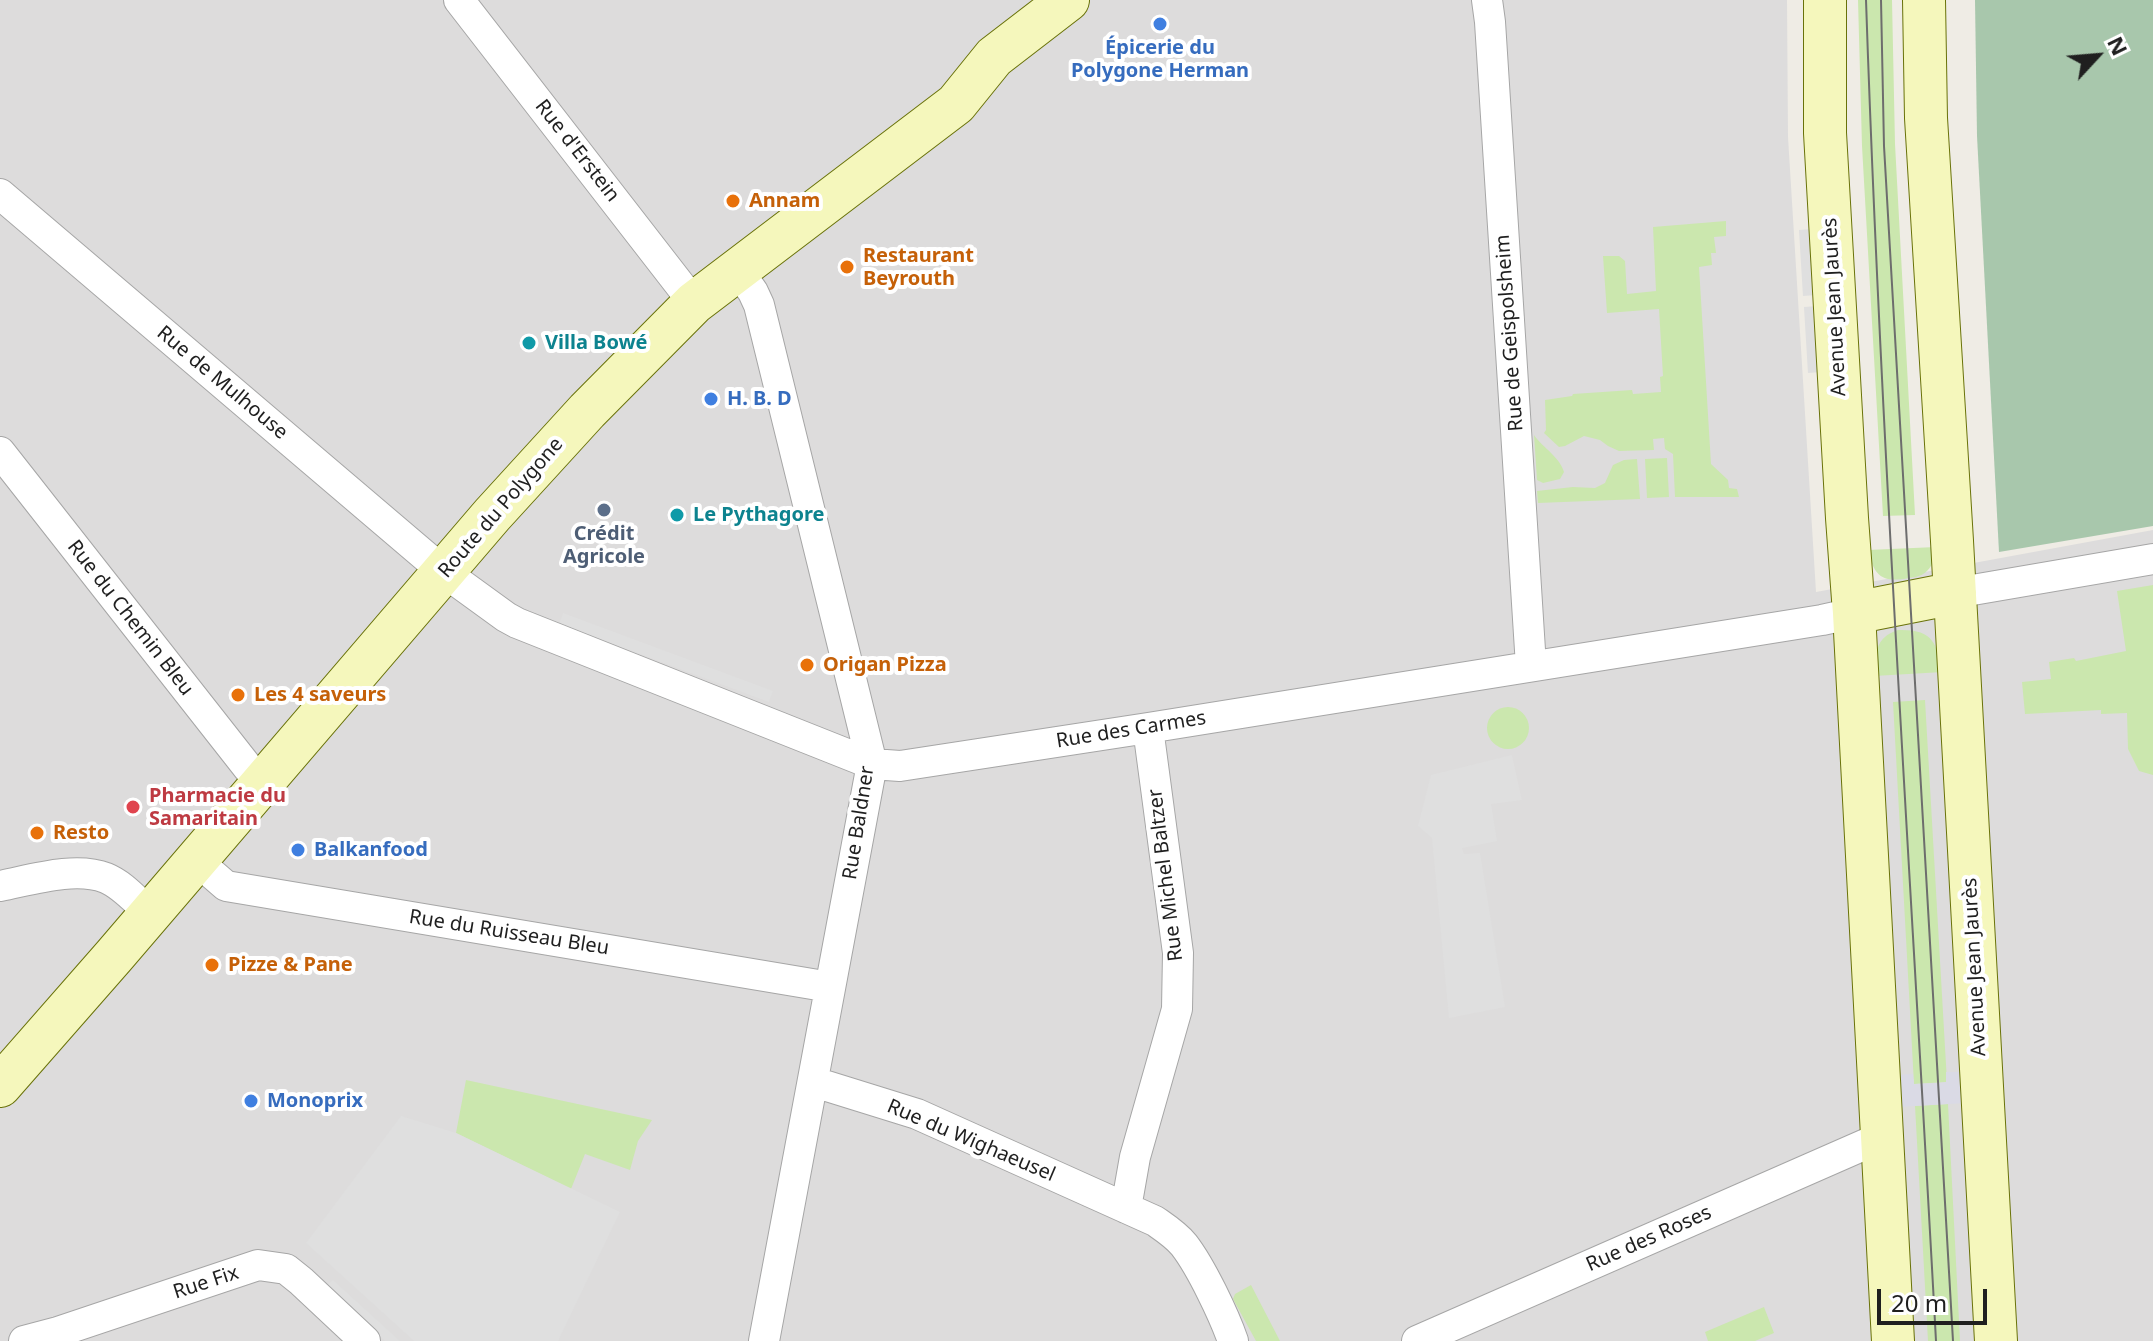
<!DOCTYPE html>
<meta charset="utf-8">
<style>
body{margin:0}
#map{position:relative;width:2153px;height:1341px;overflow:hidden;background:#efece5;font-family:"Noto Sans",sans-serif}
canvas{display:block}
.north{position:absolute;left:2057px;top:16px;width:80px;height:80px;-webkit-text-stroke:6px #fff;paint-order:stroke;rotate:64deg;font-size:22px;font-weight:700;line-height:32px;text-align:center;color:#1f1f1f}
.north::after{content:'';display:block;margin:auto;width:28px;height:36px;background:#1f1f1f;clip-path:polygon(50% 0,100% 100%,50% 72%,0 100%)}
.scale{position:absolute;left:1877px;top:1289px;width:110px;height:36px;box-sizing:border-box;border:4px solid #1f1f1f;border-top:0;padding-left:10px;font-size:24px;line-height:28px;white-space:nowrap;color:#1f1f1f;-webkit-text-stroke:6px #fff;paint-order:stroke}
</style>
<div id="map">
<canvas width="2153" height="1341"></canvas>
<div class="north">N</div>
<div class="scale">20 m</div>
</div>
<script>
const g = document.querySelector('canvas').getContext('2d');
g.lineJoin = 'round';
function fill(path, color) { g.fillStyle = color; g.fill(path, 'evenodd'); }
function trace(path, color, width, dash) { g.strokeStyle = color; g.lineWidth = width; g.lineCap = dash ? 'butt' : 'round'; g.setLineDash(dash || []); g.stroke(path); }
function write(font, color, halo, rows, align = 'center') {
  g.font = font + ' "Noto Sans",sans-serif'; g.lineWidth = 8; g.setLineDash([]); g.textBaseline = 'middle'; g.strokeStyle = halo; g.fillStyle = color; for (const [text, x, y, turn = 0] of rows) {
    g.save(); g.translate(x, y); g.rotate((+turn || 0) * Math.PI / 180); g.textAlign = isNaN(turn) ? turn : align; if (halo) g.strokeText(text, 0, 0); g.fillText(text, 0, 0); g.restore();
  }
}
fill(new Path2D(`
 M0 0H1787L1788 137 1816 592 2153 530V1341H0Z`), '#dddcdc');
fill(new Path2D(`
 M1858 0H1892L1895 144 1915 515 1883 516 1862 146Z
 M1726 221V236L1714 237 1716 253H1711L1712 265 1699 267 1711 464 1728 480 1729 488 1737 489 1739 497H1675L1673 454 1665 449 1664 438 1653 439 1654 450 1619 451 1608 446 1600 440 1584 436 1565 446 1559 447 1544 433 1546 430 1545 400 1572 396 1573 394 1632 390 1633 394 1661 392 1660 377 1663 376 1659 309 1607 313 1603 256H1619L1625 261 1627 294 1656 291 1653 227Z
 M1534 435C1543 448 1560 457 1564 472L1560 479 1543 483 1537 480Z
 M1667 458 1669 497 1647 498 1645 459Z
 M1637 459 1640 499 1538 503 1537 491 1573 487 1595 488 1605 483 1613 465 1624 460Z
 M1936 547C1934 555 1934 565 1927 571 1922 576 1916 577 1909 578 1883 583 1874 577 1868 550Z
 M2153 585V775L2139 771 2128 749 2127 713 2101 714V710L2025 714 2022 682 2051 679 2049 662 2074 658 2076 661 2126 651 2117 591Z
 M1898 630C1933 629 1936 642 1943 672L1874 676C1875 655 1875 637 1898 630Z
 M1925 700 1947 1082 1914 1084 1893 702Z
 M1487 728a21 21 0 1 1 42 0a21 21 0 1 1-42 0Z
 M466 1080 652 1120 638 1141 630 1170 585 1154 571 1189 456 1133Z
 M1948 1104 1960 1341H1928L1915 1106Z
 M1251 1285 1280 1341H1256L1233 1299 1235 1294Z
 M1764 1307 1774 1333 1755 1341H1708L1705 1332Z`), '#cbe7ae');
fill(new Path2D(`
 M1975 0H2153V526L1999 552 1977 136Z`), '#a8c7ac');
fill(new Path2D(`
 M1813 229 1816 295 1803 296 1799 230Z
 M1818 306 1821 372 1808 373 1804 307Z
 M563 613 773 691 769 702 559 624Z
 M1512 755 1522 800 1491 804 1497 841 1462 848 1464 854 1480 853 1505 1007 1449 1018 1432 838 1418 826 1431 775Z
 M401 1116 456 1133 620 1212 558 1341H414L306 1243Z
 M333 1280 400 1341H385L326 1286Z`), '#dfdfdf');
fill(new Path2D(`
 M1946 1072H1964L1966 1103 1898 1107 1896 1075 1913 1074 1914 1084 1939 1083 1946 1082Z`), '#dadae5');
const street = new Path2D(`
 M459 0 694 303
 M1487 0 1490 22 1531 666
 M0 194 444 572 506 617 517 623 872 764 900 766 1148 728 1822 620 1854 613
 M737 269 753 292 759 305 872 764 764 1341
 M0 452 260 783
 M1955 593 2153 559
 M196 860 226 886 830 987
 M0 886C31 880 75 866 106 878 123 885 136 901 150 913
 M814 1082 917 1114 1155 1221C1165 1228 1176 1235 1184 1245 1201 1267 1224 1315 1233 1341
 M1126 1208 1135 1157 1177 1009 1178 953 1148 728
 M24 1341 58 1332 258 1265 286 1269 301 1281 365 1341
 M1417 1341 1882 1137`);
const secondary = new Path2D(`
 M1825 0V133L1847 518 1854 613 1893 1341
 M1924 0 1926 118 1952 541 1996 1341
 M1854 613 1955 593
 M0 1086 114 956 492 515 587 411 694 303 956 104 994 57 1068 0`);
trace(street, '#a6a6a6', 32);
trace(secondary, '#697209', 44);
trace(street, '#fff', 30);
trace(secondary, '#f5f7bc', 42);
trace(new Path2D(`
 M1866 0C1881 447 1912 894 1936 1341
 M1881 0 1884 146 1953 1341`), '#6d6d6d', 2);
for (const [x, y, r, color] of [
 [1160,24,8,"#3f7fe0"],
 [733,201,8,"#e8710a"],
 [847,267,8,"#e8710a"],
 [529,343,8,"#0f9aa8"],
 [711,399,8,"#3f7fe0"],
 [604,510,8,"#5c6f8a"],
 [677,515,8,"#0f9aa8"],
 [807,665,8,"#e8710a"],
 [238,695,8,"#e8710a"],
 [133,807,8,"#e0444e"],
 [37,833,8,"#e8710a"],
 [298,850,8,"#3f7fe0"],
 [212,965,8,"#e8710a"],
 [251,1101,8,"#3f7fe0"]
]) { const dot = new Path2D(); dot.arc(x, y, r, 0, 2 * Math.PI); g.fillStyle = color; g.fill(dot); trace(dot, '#fff', 3); }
write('bold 20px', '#366cbe', '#fff', [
 ["Épicerie du",1160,48,"center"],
 ["Polygone Herman",1160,71,"center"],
 ["H. B. D",727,399],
 ["Balkanfood",314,850],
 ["Monoprix",267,1101]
], 'left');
write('20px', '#1f1f1f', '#fff', [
 ["Rue d'Erstein",577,151,52],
 ["Avenue Jean Jaurès",1835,307,-93],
 ["Rue de Geispolsheim",1510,333,-94],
 ["Rue de Mulhouse",222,383,40],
 ["Route du Polygone",501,508,-49],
 ["Rue du Chemin Bleu",130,618,52],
 ["Rue des Carmes",1131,730,-9],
 ["Rue Baldner",859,823,-81],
 ["Rue Michel Baltzer",1166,875,-97],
 ["Rue du Ruisseau Bleu",509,933,9],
 ["Avenue Jean Jaurès",1975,967,-93],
 ["Rue du Wighaeusel",971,1141,23],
 ["Rue des Roses",1649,1239,-24],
 ["Rue Fix",206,1283,-18]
]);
write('bold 20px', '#c56008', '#fff', [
 ["Annam",749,201],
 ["Restaurant",863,256],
 ["Beyrouth",863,279],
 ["Origan Pizza",823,665],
 ["Les 4 saveurs",254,695],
 ["Resto",53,833],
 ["Pizze & Pane",228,965]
], 'left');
write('bold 20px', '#0d838f', '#fff', [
 ["Villa Bowé",545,343],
 ["Le Pythagore",693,515]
], 'left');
write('bold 20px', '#4e5e75', '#fff', [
 ["Crédit",604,534],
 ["Agricole",604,557]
]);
write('bold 20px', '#be3a42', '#fff', [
 ["Pharmacie du",149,796],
 ["Samaritain",149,819]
], 'left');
</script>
